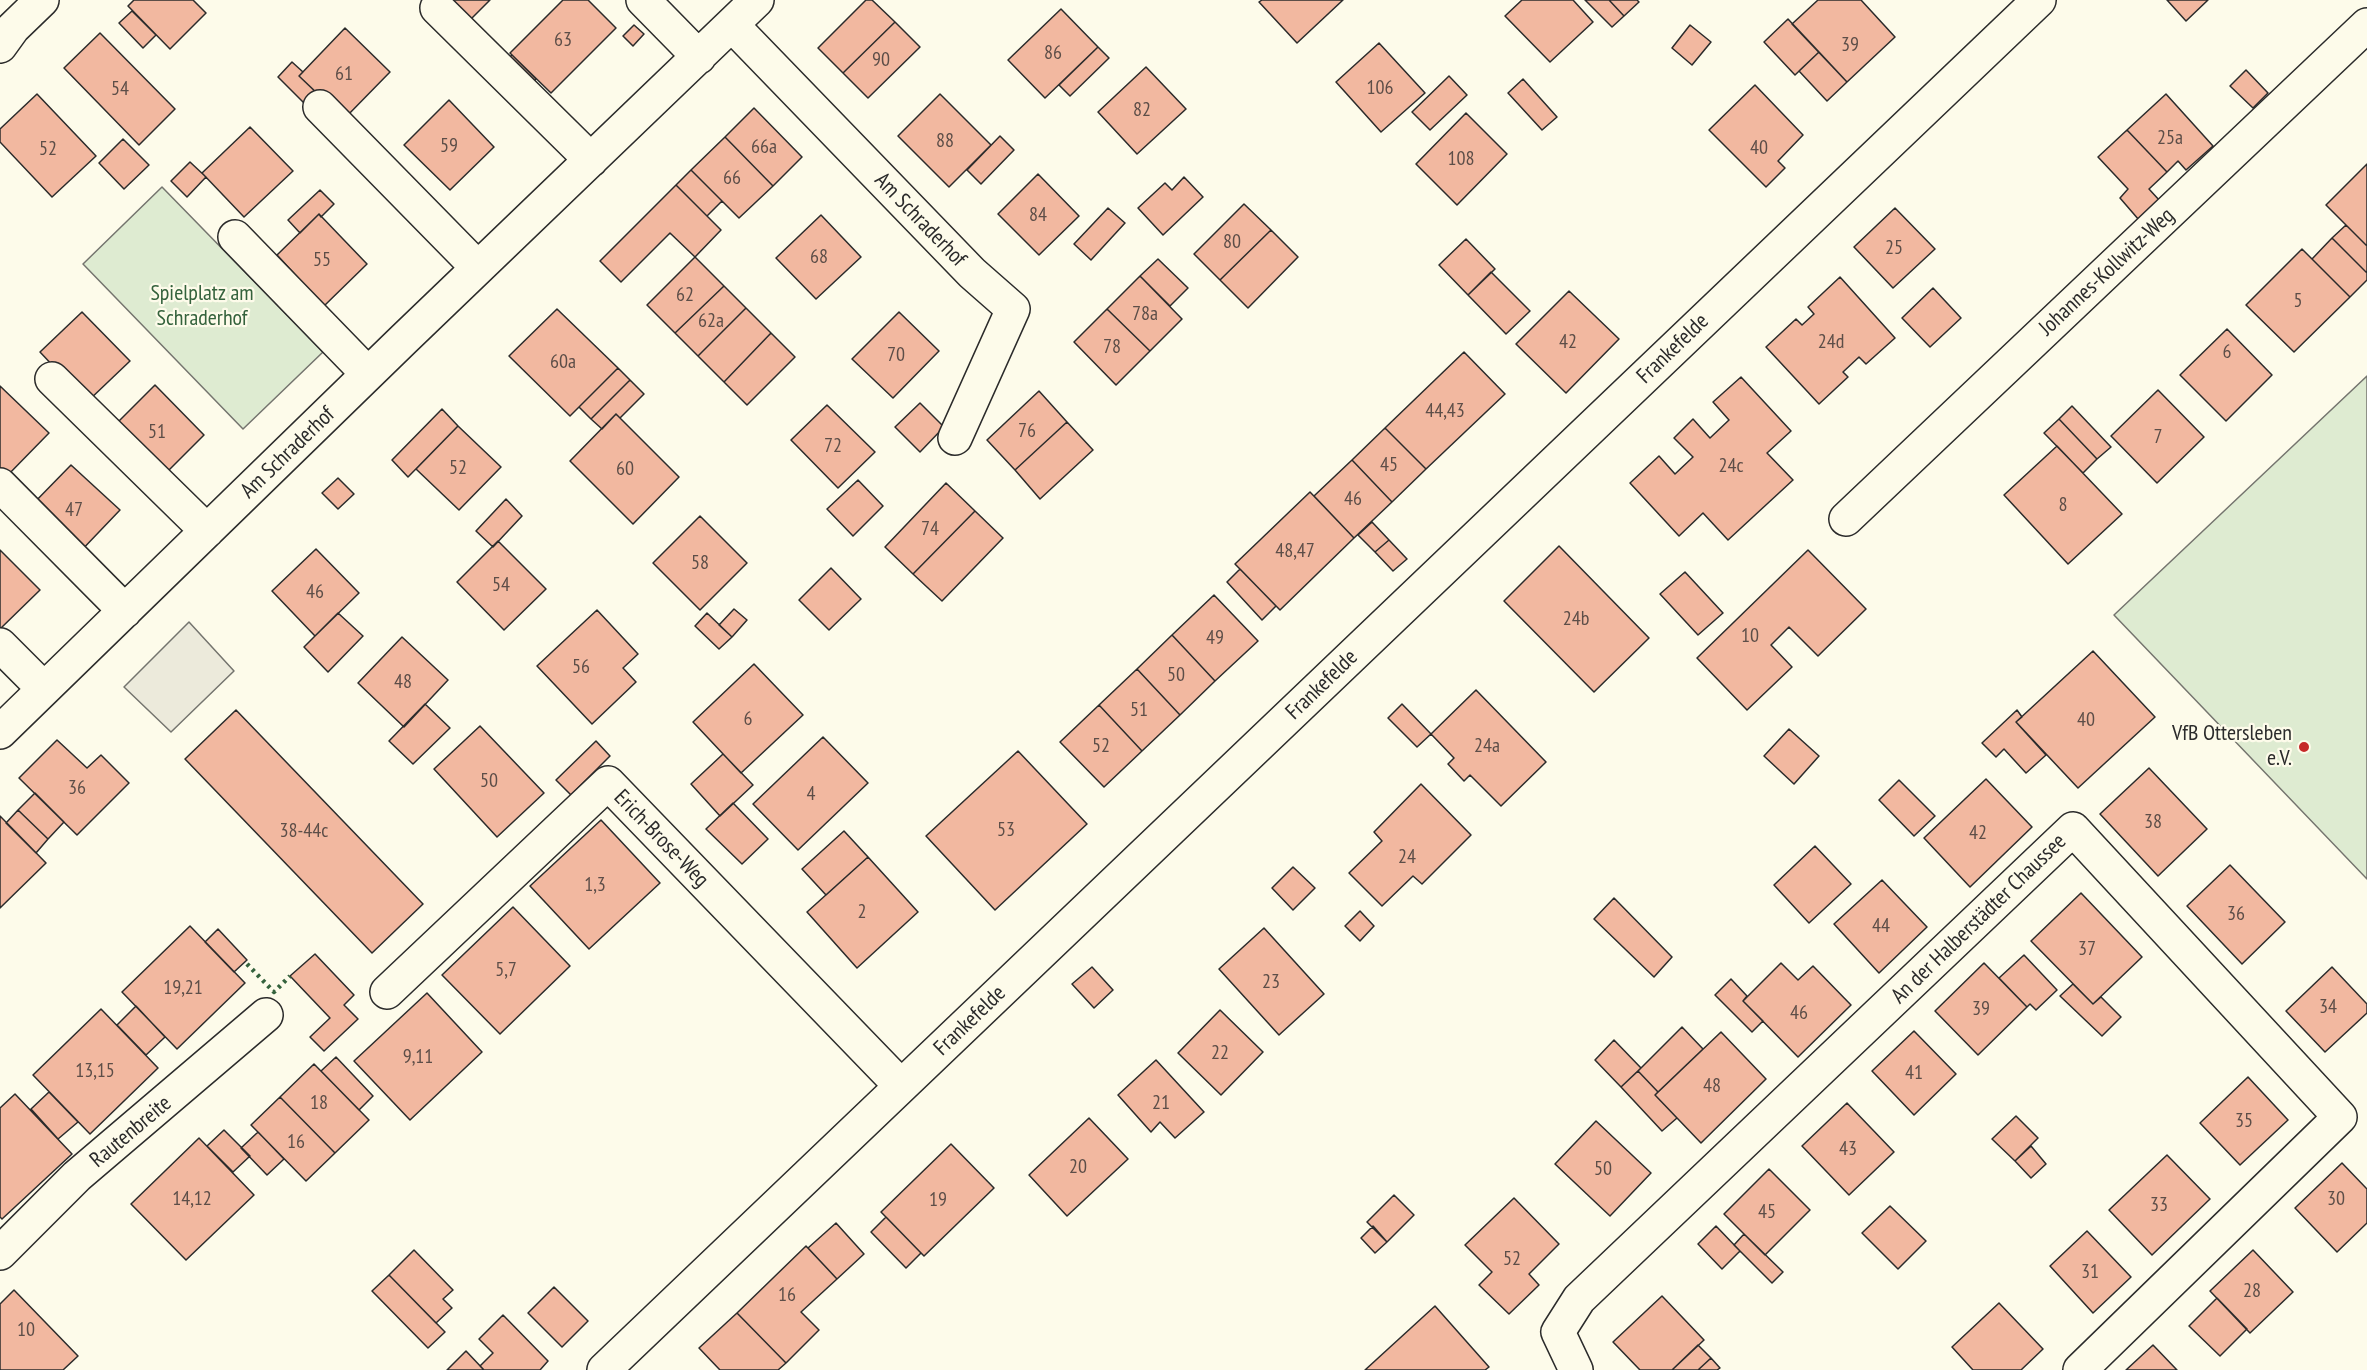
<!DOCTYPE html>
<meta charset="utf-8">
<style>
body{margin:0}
canvas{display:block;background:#fdfbea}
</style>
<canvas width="2367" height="1370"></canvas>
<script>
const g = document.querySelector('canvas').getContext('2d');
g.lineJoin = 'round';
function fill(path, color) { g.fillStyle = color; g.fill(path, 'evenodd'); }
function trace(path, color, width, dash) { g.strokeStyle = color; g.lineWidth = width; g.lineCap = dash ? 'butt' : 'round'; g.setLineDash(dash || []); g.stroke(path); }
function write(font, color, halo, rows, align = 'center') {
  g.font = font + ' "PT Sans Narrow",sans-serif'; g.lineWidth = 4.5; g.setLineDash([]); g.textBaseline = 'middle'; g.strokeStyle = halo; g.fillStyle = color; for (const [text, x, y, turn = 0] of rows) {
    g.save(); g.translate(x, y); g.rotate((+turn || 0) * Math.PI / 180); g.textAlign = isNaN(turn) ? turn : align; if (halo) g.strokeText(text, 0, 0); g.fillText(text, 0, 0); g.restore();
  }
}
const green = new Path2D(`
 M162 187 323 352 243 429 83 264Z
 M2367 376V879L2114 615Z`);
fill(green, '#deebd1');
trace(green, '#74746e', 1.5);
const parking = new Path2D(`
 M189 622 234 671 171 732 124 687Z`);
fill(parking, '#eceadb');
trace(parking, '#74746e', 1.5);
const building = new Path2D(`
 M134 0H193L206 13 170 49 128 6Z
 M450 0H490L470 20Z
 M563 0H588L616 28 551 93 510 53Z
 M866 0H872L895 22 843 73 818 48Z
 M1262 0H1343L1297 43 1259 2Z
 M1522 0H1573L1593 22 1550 62 1505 16Z
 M1585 0H1609L1624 16 1612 27Z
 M1609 0H1637L1639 2 1624 16Z
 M1818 0H1861L1895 37 1847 82 1792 24Z
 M2167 0H2208L2186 21Z
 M1061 9 1098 47 1045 98 1008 60Z
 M132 11 156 35 143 48 119 23Z
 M1788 19 1819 52 1795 75 1764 42Z
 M895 22 920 47 868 98 843 73Z
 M634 25 644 34 633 46 623 36Z
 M1690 25 1711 42 1692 65 1672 48Z
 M345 28 390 72 344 119 299 76Z
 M100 33 175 109 139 145 64 68Z
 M1379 43 1425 93 1381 132 1336 82Z
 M1098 47 1109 58 1070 96 1059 85Z
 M1819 52 1847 82 1827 101 1799 71Z
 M512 55 536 79 527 88 503 63Z
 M292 62 303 72 299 76 319 95 308 107 278 77Z
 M1146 67 1186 109 1137 154 1098 112Z
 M2246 70 2268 93 2253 108 2230 86Z
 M1449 76 1467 95 1430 130 1412 112Z
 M1523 79 1557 117 1542 130 1508 93Z
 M1755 85 1803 135 1778 161 1785 168 1766 187 1709 130Z
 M37 94 96 156 52 197 0 142V129Z
 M940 94 991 145 949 187 898 136Z
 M2166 94 2213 146 2186 170 2178 161 2167 172 2127 130Z
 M449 100 494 147 450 190 404 145Z
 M754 108 802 157 773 186 725 137Z
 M1466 113 1507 154 1457 205 1416 164Z
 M250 127 293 171 244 217 202 173Z
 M2127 130 2167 172 2149 189 2160 201 2139 220 2120 198 2128 189 2098 157Z
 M1000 136 1014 150 981 184 967 170Z
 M725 137 773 186 739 218 691 170Z
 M123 139 149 165 124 189 99 163Z
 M190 162 206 177 187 197 171 181Z
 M2367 164V246L2326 205Z
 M691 170 722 201 707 216 676 185Z
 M1038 174 1079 216 1039 255 998 214Z
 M1184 177 1203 197 1163 235 1138 208 1165 183 1172 190Z
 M676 185 721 230 695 257 670 233 621 282 600 261Z
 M320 190 334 204 321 217 319 214 300 233 288 220Z
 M1244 204 1271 230 1220 280 1194 254Z
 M1108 208 1125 223 1091 260 1074 244Z
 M1895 208 1935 249 1893 288 1854 247Z
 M319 214 367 264 324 306 277 255Z
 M821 215 861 257 816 299 776 258Z
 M2346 225 2367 246V273L2332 238Z
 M1271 230 1298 257 1248 308 1220 280Z
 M2332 238 2367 273V280L2350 297 2312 259Z
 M1466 239 1495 269 1468 295 1439 265Z
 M2302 249 2350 297 2294 352 2246 305Z
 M695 257 724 286 675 333 647 305Z
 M1158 259 1188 288 1170 306 1140 276Z
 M1491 272 1530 311 1506 334 1468 295Z
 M1140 276 1182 319 1150 351 1107 309Z
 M1840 277 1895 338 1866 364 1859 357 1843 372 1848 377 1819 404 1766 347 1796 319 1802 325 1814 314 1808 307Z
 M724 286 746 308 698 356 675 333Z
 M1933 288 1961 318 1930 347 1902 318Z
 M1569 291 1619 339 1566 393 1516 344Z
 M746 308 771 333 724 382 698 356Z
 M557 309 618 368 570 416 509 356Z
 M1107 309 1150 351 1116 385 1074 342Z
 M82 312 130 361 87 402 40 352Z
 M899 312 939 351 893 398 852 359Z
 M2227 329 2272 375 2226 421 2180 375Z
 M771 333 795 357 747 405 724 382Z
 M1464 352 1505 394 1426 469 1385 428Z
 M618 368 630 380 591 419 579 407Z
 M1741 377 1791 431 1767 453 1793 480 1728 540 1703 513 1679 536 1630 483 1659 456 1675 474 1693 457 1674 438 1693 419 1710 438 1729 420 1713 402Z
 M630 380 644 394 620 418 616 414 602 429 591 419Z
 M155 385 204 435 160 479 110 430Z
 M0 386 49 433 4 479 0 475Z
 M2158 390 2204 437 2157 483 2111 436Z
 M1039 391 1067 422 1015 470 987 440Z
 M920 403 944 427 920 452 895 427Z
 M827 405 875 452 838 488 791 440Z
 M2072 406 2111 447 2097 459 2059 419Z
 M442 409 458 426 408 477 392 460Z
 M616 414 679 477 633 524 570 461Z
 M2059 419 2097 459 2083 473 2044 433Z
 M1067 422 1093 450 1040 499 1015 470Z
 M458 426 501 467 459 510 416 469Z
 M1385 428 1426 469 1392 502 1352 460Z
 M2057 446 2122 514 2068 564 2004 495Z
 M1352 460 1392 502 1354 538 1314 496Z
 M71 465 120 510 77 555 28 509Z
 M338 478 354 494 338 509 322 493Z
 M858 480 883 506 853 536 827 509Z
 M946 483 975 511 913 574 885 547Z
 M1310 492 1354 538 1280 610 1235 564Z
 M506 499 522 516 493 547 476 531Z
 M975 511 1003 538 942 601 913 574Z
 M700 516 747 563 700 610 653 563Z
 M1372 522 1389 540 1375 552 1358 535Z
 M1389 540 1407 559 1393 571 1375 552Z
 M498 541 546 589 504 630 457 582Z
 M1559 546 1649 638 1594 692 1504 601Z
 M316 549 359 593 315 636 272 591Z
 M0 550 40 590 0 629Z
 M1808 550 1866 609 1818 656 1789 627 1771 645 1792 667 1747 710 1697 658Z
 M831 568 861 599 829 630 799 600Z
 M1240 569 1276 606 1262 620 1227 582Z
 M1685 572 1723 613 1698 635 1660 594Z
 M1214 595 1258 641 1215 681 1172 635Z
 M734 609 747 620 732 637 719 625Z
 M597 610 638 654 623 668 636 682 592 724 537 666Z
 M338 613 363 636 328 672 304 647Z
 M707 613 732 637 719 649 695 626Z
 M1172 635 1215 681 1180 715 1137 669Z
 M402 637 448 680 404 727 358 683Z
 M2093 651 2155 717 2078 788 2016 722Z
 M754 664 803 715 741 773 693 722Z
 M1137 669 1180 715 1142 751 1099 705Z
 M1476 690 1546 762 1501 806 1470 775 1464 781 1448 764 1454 758 1431 734Z
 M425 704 450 728 413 764 389 741Z
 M1402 704 1431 734 1417 747 1388 718Z
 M1099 705 1142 751 1104 787 1060 742Z
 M236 710 423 904 372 953 185 759Z
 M2017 710 2022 717 2016 722 2046 755 2026 773 2004 749 1996 757 1982 743Z
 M480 726 544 793 497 837 434 769Z
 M1789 729 1819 756 1794 784 1764 756Z
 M823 737 868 783 798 850 753 804Z
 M57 740 87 768 101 755 129 783 77 835 19 778Z
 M596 741 610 756 571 795 556 780Z
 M1018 751 1087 824 995 910 926 836Z
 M723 754 753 785 720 816 691 784Z
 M2149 768 2207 829 2158 876 2100 814Z
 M1986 779 2032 827 1970 887 1924 838Z
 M1899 780 1935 816 1914 836 1879 800Z
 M1421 784 1471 835 1422 884 1413 876 1382 906 1349 873 1382 841 1374 832Z
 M35 793 64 822 48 839 18 810Z
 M733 803 768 839 742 864 706 829Z
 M18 810 48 839 36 853 6 823Z
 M0 816 46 863 0 908Z
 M601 820 660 883 589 949 530 886Z
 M844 831 868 857 826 895 802 869Z
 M1815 846 1851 884 1809 923 1774 885Z
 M868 857 918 912 857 968 807 912Z
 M2230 865 2285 922 2242 964 2187 906Z
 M1293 867 1315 888 1293 910 1272 888Z
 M1882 880 1927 927 1879 973 1834 924Z
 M2081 893 2142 957 2093 1004 2031 941Z
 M1614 898 1672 957 1654 977 1594 919Z
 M513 907 570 966 500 1034 442 975Z
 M1360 911 1374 926 1360 941 1345 926Z
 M190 926 245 983 177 1049 122 992Z
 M1264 928 1324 994 1279 1035 1219 969Z
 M218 929 247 960 234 972 205 942Z
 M315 954 354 995 344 1005 358 1019 324 1051 310 1037 330 1018 290 976Z
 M2024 955 2057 990 2036 1010 2030 1004 2027 1007 1999 978Z
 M1781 963 1798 980 1813 966 1851 1005 1798 1057 1743 1001Z
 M1984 963 2027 1007 1978 1055 1935 1011Z
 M1092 967 1113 990 1094 1008 1072 984Z
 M2332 967 2367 1004V1013L2325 1052 2286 1011Z
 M1731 979 1747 996 1743 1001 1763 1021 1752 1032 1715 995Z
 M2073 984 2093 1004 2101 997 2121 1017 2102 1036 2060 996Z
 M427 993 482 1052 410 1120 354 1061Z
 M136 1006 165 1037 146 1055 117 1025Z
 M101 1009 158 1068 90 1134 33 1075Z
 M1220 1010 1263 1052 1221 1095 1178 1053Z
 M1682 1027 1703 1049 1658 1092 1638 1071Z
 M1914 1031 1956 1074 1914 1115 1872 1071Z
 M1721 1032 1766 1079 1701 1143 1655 1095Z
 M1614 1040 1641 1068 1621 1087 1595 1060Z
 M336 1057 373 1096 359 1110 321 1071Z
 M1156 1060 1204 1112 1175 1138 1160 1122 1151 1132 1118 1095Z
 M314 1064 369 1120 335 1153 280 1097Z
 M1638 1071 1658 1092 1655 1095 1677 1118 1662 1131 1621 1087Z
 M2248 1077 2288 1120 2240 1165 2200 1123Z
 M49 1092 78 1122 58 1139 31 1109Z
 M15 1094 72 1154 2 1219 0 1217V1108Z
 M280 1097 335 1153 306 1181 251 1125Z
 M1847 1103 1894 1152 1849 1195 1802 1146Z
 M2016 1116 2038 1138 2015 1161 1992 1139Z
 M1089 1118 1128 1159 1067 1216 1029 1175Z
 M1596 1121 1651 1173 1610 1216 1555 1164Z
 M224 1130 250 1156 233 1172 207 1146Z
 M258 1132 284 1159 267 1175 241 1148Z
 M199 1138 254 1195 186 1260 131 1204Z
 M951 1144 994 1188 924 1256 881 1212Z
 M2031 1146 2046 1164 2031 1178 2015 1161Z
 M2167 1155 2210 1199 2152 1255 2109 1210Z
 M2342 1163 2367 1189V1223L2337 1252 2295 1208Z
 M1769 1169 1810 1210 1765 1255 1724 1214Z
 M1394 1195 1414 1215 1387 1242 1367 1222Z
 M1514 1198 1559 1244 1529 1274 1539 1285 1509 1314 1479 1285 1492 1272 1465 1245Z
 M1890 1206 1926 1241 1898 1269 1862 1233Z
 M886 1217 921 1253 906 1268 871 1232Z
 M836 1223 864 1254 837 1279 808 1248Z
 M1373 1226 1387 1242 1375 1253 1361 1238Z
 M1716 1226 1740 1251 1722 1269 1698 1244Z
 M2087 1231 2131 1277 2093 1313 2050 1266Z
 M1744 1234 1783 1272 1772 1283 1734 1245Z
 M806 1246 837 1279 801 1312 819 1330 786 1363 737 1313Z
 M414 1250 453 1290 443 1299 452 1308 436 1323 389 1275Z
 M2253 1250 2293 1292 2250 1333 2210 1291Z
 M389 1275 445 1332 428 1348 372 1291Z
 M554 1287 588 1321 562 1347 528 1313Z
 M14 1290 78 1356 63 1370H0V1304Z
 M1662 1296 1704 1340 1672 1370H1640L1613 1342Z
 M2217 1298 2247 1329 2220 1356 2189 1326Z
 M1999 1303 2043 1349 2021 1370H1973L1952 1347Z
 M1435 1306 1489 1367 1485 1370H1365Z
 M737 1313 786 1363 778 1370H720L699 1348Z
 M503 1315 548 1361 540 1370H484L480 1366 493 1353 479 1339Z
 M1698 1345 1711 1358 1698 1370H1672Z
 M2153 1345 2177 1370H2126Z
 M466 1351 484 1370H447Z
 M1711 1358 1720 1368 1717 1370H1698Z`);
fill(building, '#f2b8a0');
trace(building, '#2b2b2b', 1.5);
const minor = new Path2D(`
 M643 0 699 57
 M437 8 591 160
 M732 25 972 273 1013 309 955 438
 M0 46 13 28 42 0
 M320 107 478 268
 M235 237 368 374
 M52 379 207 531
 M0 485 125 611
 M1846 519 2367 25
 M0 645 44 689
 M0 732 403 340 757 0
 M387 992 608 783 901 1086
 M0 1253 77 1176 266 1015
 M604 1370 2039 0
 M1576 1370 1558 1332 1579 1299 2073 829 2340 1117 2080 1370`);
trace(minor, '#2b2b2b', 36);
trace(minor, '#fdfbea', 33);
trace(new Path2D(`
 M247 964 274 992 290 976`), '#34623c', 4.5, [3, 4.5]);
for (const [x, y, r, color] of [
 [2304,747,6,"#c62828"]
]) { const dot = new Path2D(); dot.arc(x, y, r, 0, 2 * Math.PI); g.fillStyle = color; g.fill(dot); trace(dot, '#fdfbea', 2); }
write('20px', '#5d4e48', null, [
 ["63",563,40],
 ["39",1850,45],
 ["86",1053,53],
 ["90",881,60],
 ["61",344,74],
 ["106",1380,88],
 ["54",120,89],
 ["82",1142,110],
 ["25a",2170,138],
 ["88",945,141],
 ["59",449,146],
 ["66a",764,147],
 ["40",1759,148],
 ["52",48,149],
 ["108",1461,159],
 ["66",732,178],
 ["84",1038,215],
 ["80",1232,242],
 ["25",1894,248],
 ["68",819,257],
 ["55",322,260],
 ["62",685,295],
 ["5",2298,301],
 ["78a",1145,314],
 ["62a",711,321],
 ["42",1568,342],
 ["24d",1831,342],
 ["78",1112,347],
 ["6",2227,352],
 ["70",896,355],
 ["60a",563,362],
 ["44,43",1445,411],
 ["76",1027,431],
 ["51",157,432],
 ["7",2158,437],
 ["72",833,446],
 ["45",1389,465],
 ["24c",1731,466],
 ["52",458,468],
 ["60",625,469],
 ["46",1353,499],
 ["8",2063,505],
 ["47",74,510],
 ["74",930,529],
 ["48,47",1295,551],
 ["58",700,563],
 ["54",501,585],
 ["46",315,592],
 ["24b",1576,619],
 ["10",1750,636],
 ["49",1215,638],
 ["56",581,667],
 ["50",1176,675],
 ["48",403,682],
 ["51",1139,710],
 ["6",748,719],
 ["40",2086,720],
 ["52",1101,746],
 ["24a",1487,746],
 ["50",489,781],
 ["36",77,788],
 ["4",811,794],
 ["38",2153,822],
 ["53",1006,830],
 ["38-44c",304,831],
 ["42",1978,833],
 ["24",1407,857],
 ["1,3",595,885],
 ["2",862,912],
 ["36",2236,914],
 ["44",1881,926],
 ["37",2087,949],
 ["5,7",506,970],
 ["23",1271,982],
 ["19,21",183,988],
 ["34",2328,1007],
 ["39",1981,1009],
 ["46",1799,1013],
 ["22",1220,1053],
 ["9,11",418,1057],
 ["13,15",95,1071],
 ["41",1914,1073],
 ["48",1712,1086],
 ["18",319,1103],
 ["21",1161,1103],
 ["35",2244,1121],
 ["16",296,1142],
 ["43",1848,1149],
 ["20",1078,1167],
 ["50",1603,1169],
 ["14,12",192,1199],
 ["30",2336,1199],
 ["19",938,1200],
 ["33",2159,1205],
 ["45",1767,1212],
 ["52",1512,1259],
 ["31",2090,1272],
 ["28",2252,1291],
 ["16",787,1295],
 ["10",26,1330]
]);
write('22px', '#2b2b2b', '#fdfbea', [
 ["Am Schraderhof",920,220,46],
 ["Johannes-Kollwitz-Weg",2107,272,-43],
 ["Frankefelde",1673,349,-44],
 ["Am Schraderhof",288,453,-44],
 ["Frankefelde",1322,685,-44],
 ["Erich-Brose-Weg",661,839,46],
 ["An der Halberstädter Chaussee",1979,919,-44],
 ["Frankefelde",970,1021,-44],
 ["Rautenbreite",131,1132,-40]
]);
write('22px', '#34623c', '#fdfbea', [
 ["Spielplatz am",202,294],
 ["Schraderhof",202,319]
]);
write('22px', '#2b2b2b', '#fdfbea', [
 ["VfB Ottersleben",2292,734],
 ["e.V.",2292,759]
], 'right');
</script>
